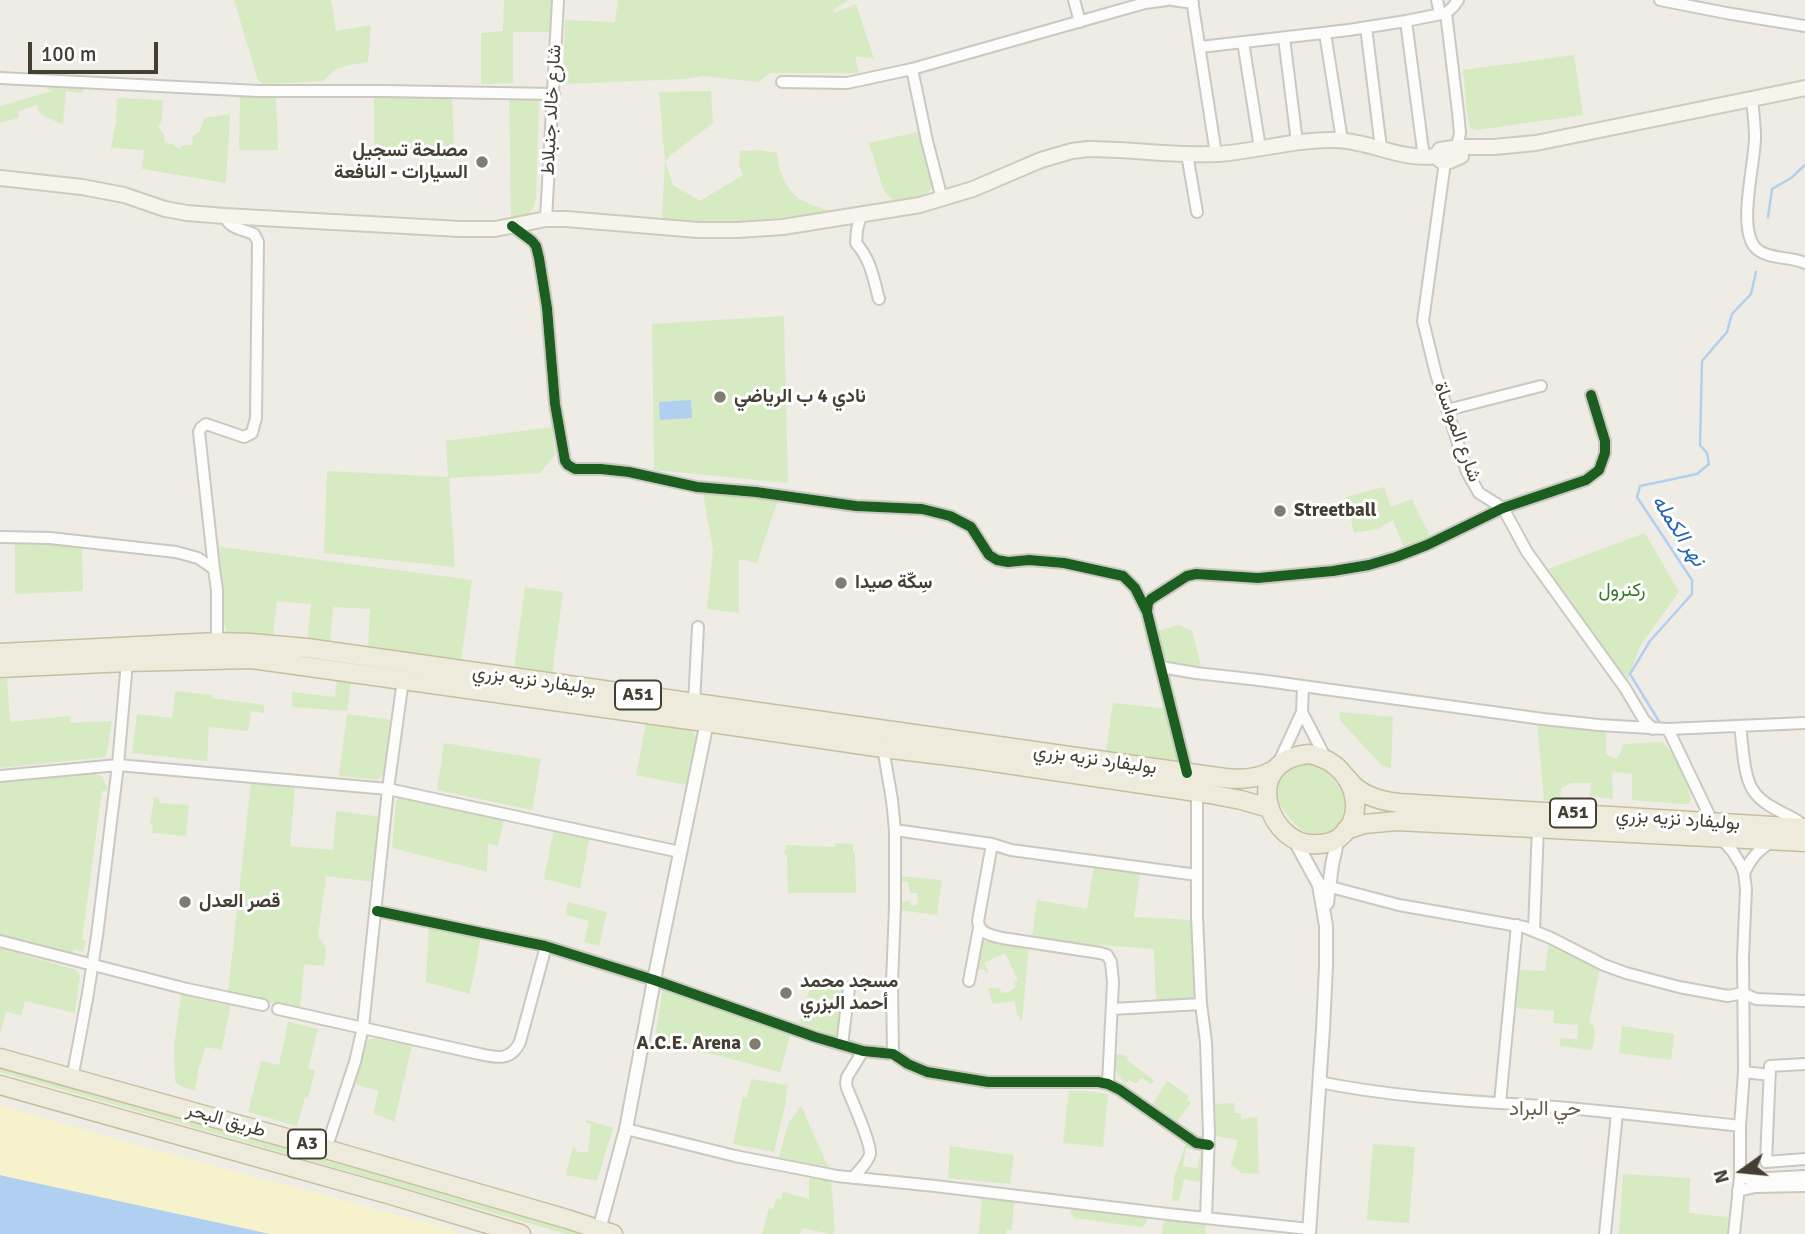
<!DOCTYPE html>
<meta charset="utf-8">
<style>
body{margin:0}
#map{position:relative;width:1805px;height:1234px;overflow:hidden;background:#eeece5;font-family:Signika,sans-serif}
canvas{display:block}
.north{position:absolute;left:1707px;top:1136px;width:70px;height:70px;-webkit-text-stroke:5px #fff;paint-order:stroke;rotate:255deg;font-size:19px;font-weight:700;line-height:28px;text-align:center;color:#443f32}
.north::after{content:'';display:block;margin:auto;width:24px;height:32px;background:#443f32;clip-path:polygon(50% 0,100% 100%,50% 72%,0 100%)}
.scale{position:absolute;left:28px;top:42px;width:130px;height:32px;box-sizing:border-box;border:4px solid #443f32;border-top:0;padding-left:9px;font-size:21px;line-height:24px;white-space:nowrap;color:#443f32;-webkit-text-stroke:5px #fff;paint-order:stroke}
</style>
<div id="map">
<canvas width="1805" height="1234"></canvas>
<div class="north">N</div>
<div class="scale">100 m</div>
</div>
<script>
const g = document.querySelector('canvas').getContext('2d');
g.lineJoin = 'round';
function fill(path, color) { g.fillStyle = color; g.fill(path, 'evenodd'); }
function trace(path, color, width, dash) { g.strokeStyle = color; g.lineWidth = width; g.lineCap = dash ? 'butt' : 'round'; g.setLineDash(dash || []); g.stroke(path); }
function write(font, color, halo, rows, align = 'center') {
  g.font = font + ' Signika,Vazirmatn,sans-serif'; g.lineWidth = 6; g.setLineDash([]); g.textBaseline = 'middle'; g.strokeStyle = halo; g.fillStyle = color; for (const [text, x, y, turn = 0] of rows) {
    g.save(); g.translate(x, y); g.rotate((+turn || 0) * Math.PI / 180); g.textAlign = isNaN(turn) ? turn : align; if (halo) g.strokeText(text, 0, 0); g.fillText(text, 0, 0); g.restore();
  }
}
fill(new Path2D(`
 M234 0H331L336 31 371 25 368 62C350 65 335 65 324 81L264 84 258 80Z
 M504 0H552L550 32H513V83L481 84V33L503 31Z
 M618 0H849L833 10 834 13 856 4 874 59 855 56 859 73H770L758 82 703 76 685 79 563 84 565 20 615 22Z
 M1574 55 1583 115 1477 130 1470 128 1468 120 1463 70Z
 M47 85 83 89V93L66 91 63 124 59 123 39 113 37 105 18 111 19 118 0 123V106L53 91 47 89Z
 M711 91 713 123 672 154 665 161 673 185 700 201 743 175 739 164 740 151 760 150 777 153C779 173 787 195 808 203 817 207 825 209 834 213L721 223H678L662 219 665 161 659 92Z
 M374 94 452 96 454 151 451 158 440 160 416 150 374 152Z
 M509 95 532 96 539 102 536 198C533 214 526 217 511 217Z
 M240 97H276L278 150H239Z
 M117 98 163 100 162 120 158 127 164 134 165 143 173 144 179 149 183 145H192L193 136 200 131 204 118 230 114 226 183 142 169 144 150 111 148 116 122Z
 M922 131 934 186C924 199 906 202 891 199L883 189 869 143Z
 M784 316 788 483 654 470 652 324Z
 M552 427 555 455 540 473 449 478 455 567 324 553 327 471 448 477 446 441Z
 M1384 487 1391 507 1412 499 1430 536 1404 548 1393 520 1378 529 1354 533 1346 497Z
 M703 493 778 500 757 563 739 559V613L707 609 713 550Z
 M1645 533 1679 592 1640 646 1628 679 1601 646 1548 569Z
 M15 541 82 544 83 591 15 594Z
 M215 546 472 580 461 662 368 648 370 609 333 607 330 645 307 641 311 604 277 601 273 638 227 632 223 622Z
 M525 587 563 592 552 674 514 669Z
 M1179 625 1192 631 1201 667 1169 662 1163 653 1157 631Z
 M337 678 351 681 347 711 292 707V692L335 697Z
 M0 679H7L10 722 70 716V723L112 721 106 757 0 768Z
 M175 691 212 695V698L264 705V713L251 711 248 731 209 727 207 761 132 753 137 714 172 718Z
 M1113 703 1169 709 1181 761 1106 751Z
 M1340 712 1393 717 1391 768 1382 766 1339 719Z
 M347 714 392 720 389 769 377 780 339 776Z
 M1537 721 1606 728V754L1617 759 1624 744 1662 742C1677 755 1688 781 1691 800L1688 804H1682L1632 800V774L1616 772 1612 773 1613 799 1590 796 1591 783H1571L1561 788 1560 802 1544 800Z
 M646 724C657 725 683 726 692 731 704 740 690 773 686 785L636 775Z
 M444 743 541 759 532 810 437 790Z
 M1314 762C1334 776 1362 807 1337 829 1332 833 1323 837 1316 836 1300 835 1275 805 1276 789 1276 779 1283 772 1288 765Z
 M92 773 102 777 106 785 107 791H102L82 940 86 941 83 952 74 949 71 958 0 936V783Z
 M251 782 295 786 290 846 333 850 336 811 382 817 375 882 326 876 318 936 326 948 324 966 304 964 300 1010 228 992Z
 M399 795 504 819 498 846 488 844 487 872 392 848 396 802Z
 M154 797 159 798 160 803 189 805 186 836 152 833 153 824H150Z
 M554 829 590 837 580 888 544 879Z
 M836 843 853 844V852H855L856 893H788L787 855 784 854 786 845 835 847Z
 M1094 866 1140 873 1134 917 1195 920 1198 1001H1156L1154 949 1032 940 1037 900 1087 909Z
 M898 876 942 880 937 915 898 910 897 904 910 900 911 906 918 904 917 893H910L908 882 898 881Z
 M568 902 607 912 599 946 584 942 589 921 566 915Z
 M429 924 481 937 470 994 426 982Z
 M982 941 1029 947 1022 1020H1020L1019 1016H1017L1015 1001 993 1004 988 988H999L1002 993 1009 992 1016 987 1014 982 1018 980 1005 953 984 963 988 972 986 973 984 969 977 970Z
 M1549 943 1600 968 1589 1023 1593 1024 1595 1032 1592 1050 1560 1046V1038L1577 1039 1578 1025 1553 1023 1554 1011 1517 1008 1518 970 1545 971Z
 M0 948 73 969 78 972 80 976 75 1013 25 1001 21 1015 6 1012 0 1035Z
 M813 978 845 982 838 1037 799 1023Z
 M663 988 791 1032 780 1072 720 1056 654 1043Z
 M181 995 230 1006 222 1050 206 1047 199 1067 195 1091 178 1085 175 1081 174 1046Z
 M288 1022 318 1029 308 1068 315 1070 308 1098 305 1097 297 1126 248 1112 261 1061 279 1065Z
 M1622 1026 1674 1034 1671 1060 1619 1053Z
 M374 1038 412 1046 394 1122 374 1113 378 1091 355 1084 366 1044 368 1040Z
 M1119 1054 1128 1057 1127 1060 1154 1080 1151 1084 1141 1078 1136 1084 1129 1080 1125 1084C1119 1076 1110 1065 1115 1055Z
 M0 1064 593 1234H567L0 1072Z
 M751 1079 788 1085 785 1106 774 1152 733 1144 743 1097 747 1098Z
 M1167 1081 1189 1096 1187 1100 1191 1103 1177 1121 1153 1104Z
 M1069 1091H1085L1108 1094 1103 1147 1063 1143Z
 M1234 1103 1235 1113H1241V1119L1257 1117 1259 1174 1242 1173 1231 1165 1238 1140 1216 1136 1215 1104Z
 M801 1106 831 1173 778 1160 789 1122Z
 M586 1120 613 1128 597 1181 566 1175 573 1147 578 1152H588L591 1124 586 1123Z
 M1186 1143 1190 1146V1149L1186 1148 1183 1166 1197 1168 1201 1151 1208 1156 1205 1183 1184 1179 1179 1201 1172 1200 1174 1178Z
 M1373 1144 1415 1147 1409 1223 1367 1220Z
 M950 1146 1014 1155 1010 1184 948 1178Z
 M1623 1174 1690 1178 1689 1213 1728 1217 1727 1234H1619Z
 M809 1177 831 1179 835 1233 831 1234 802 1228 800 1234H762L769 1208 773 1209 777 1198 781 1199 783 1192 809 1199Z
 M982 1195 1014 1198 1012 1230H1007L1006 1234H979Z
 M1073 1206 1147 1216V1221L1143 1226 1140 1227 1075 1218 1070 1213Z
 M1168 1217 1206 1224 1205 1234H1162L1164 1220Z`), '#d6ebc2');
fill(new Path2D(`
 M0 1105 127 1142 451 1229 460 1234H270L8 1177 0 1175Z`), '#f5f2cc');
fill(new Path2D(`
 M691 400 692 418 660 420 659 402Z
 M0 1175 8 1177 270 1234H0Z`), '#b1cff0');
trace(new Path2D(`
 M1768 217 1772 189 1791 178 1805 165
 M1660 723 1630 674 1650 641 1692 594V580L1637 497 1640 486 1697 474 1709 464 1707 453 1700 445 1702 361 1727 332 1732 314 1751 294 1756 272`), '#b1cff0', 2.5);
const minor = new Path2D(`
 M1074 0 1080 22
 M1172 0 1193 3
 M1192 0 1216 154
 M1437 0 1440 14
 M1660 0 1726 13 1805 26
 M1446 13 1458 112 1460 133 1457 147
 M1406 21 1424 158
 M1366 27 1381 148
 M1325 33 1342 140
 M1284 38 1297 142
 M1243 42 1260 148
 M1200 47 1349 30 1406 21 1446 13 1453 7 1458 0
 M0 78 258 91H384L554 94
 M782 82 847 83 912 69
 M1752 98C1753 111 1755 124 1755 137 1755 164 1738 224 1754 246 1765 260 1790 256 1805 263
 M1187 154 1197 212
 M1445 162 1423 321 1436 374 1467 472 1479 493 1503 508 1527 552 1625 688 1644 720 1653 729
 M942 199 927 141 912 69 1145 3 1167 0
 M861 215 857 230 856 243C871 260 873 277 879 299
 M546 219 558 0
 M512 226 532 241 536 246 539 258 547 308 555 404 565 461 568 465 575 469H601L629 472 697 487 756 492 856 506 922 509 950 516 971 527 989 555 997 560 1008 562 1029 560 1064 563 1123 576 1135 588 1147 612
 M1447 410 1541 386
 M0 537 50 538 176 552 198 558 214 569 217 590V642
 M214 569 199 432 201 428 206 424 244 437 252 433 256 418 258 242 254 234C243 229 229 229 225 216
 M1161 667 1196 673 1259 680 1543 719 1599 725 1668 729 1805 723
 M694 703 698 627
 M1302 712 1324 755 1328 759
 M1740 726C1743 745 1743 779 1755 793 1765 806 1784 813 1798 821
 M1668 729 1712 821
 M883 748 892 800 895 830V906L892 983 893 1054
 M1277 766 1302 712 1303 687
 M1187 773 1147 612 1148 603 1151 599 1187 576 1196 574 1258 578 1333 571 1369 565 1396 557 1427 545 1503 508 1586 480 1599 470 1605 453V441L1591 395
 M0 776 118 765 388 789 680 852
 M1197 792V917L1201 1004 1206 1042 1209 1133 1206 1218
 M895 830 992 844 1011 850 1197 875
 M1720 837 1733 852 1741 865 1744 873 1746 889 1743 957 1744 1072 1740 1126V1177L1734 1234
 M992 844 978 921C979 934 991 935 1002 938L1100 953 1107 955 1111 962 1113 982 1108 1084
 M1744 873C1751 859 1757 850 1772 842
 M1323 885 1399 905 1524 927 1551 938 1604 965 1626 973 1679 987 1728 996 1743 993 1756 999 1805 1001
 M377 911 545 946 654 980 815 1037 863 1051 893 1054 908 1064 927 1072 988 1082H1098L1108 1084 1120 1090 1196 1143 1209 1145
 M1534 930 1538 827
 M0 941 187 989 263 1005
 M969 981 979 928
 M278 1009 475 1053C494 1057 510 1063 520 1042L546 946
 M1112 1009 1201 1004
 M842 1045 849 988
 M1805 1064 1770 1066 1766 1162 1805 1159
 M1744 1072 1770 1075
 M72 1079 87 999 97 936 118 765 127 662
 M1319 1082C1393 1097 1468 1101 1543 1106 1609 1111 1674 1119 1740 1126
 M1500 1103 1517 925
 M626 1129 735 1156 837 1176 935 1186 1168 1214 1309 1229
 M326 1149 355 1062 363 1027 388 789 403 680
 M1740 1177 1750 1179 1805 1176
 M853 1178C858 1171 868 1163 870 1154 871 1142 852 1101 847 1088L846 1083 847 1077 863 1051
 M1738 1191 1755 1187 1805 1186
 M1605 1234 1617 1113`);
const tertiary = new Path2D(`
 M1294 839 1319 885 1326 926V966L1323 1029 1309 1234
 M1327 903 1332 865 1338 838
 M599 1230 626 1129 654 980 707 722`);
const secondary = new Path2D(`
 M1460 147H1494L1536 143 1805 88
 M1460 147 1461 156 1450 161H1441L1436 156 1440 150Z
 M0 178 82 187 124 195 165 209 187 213 225 216 460 229H495L546 219H566L698 230H738L783 227 920 205 973 189 1041 160 1072 151 1088 149C1131 149 1175 156 1218 154 1258 151 1296 139 1336 140 1370 141 1402 161 1436 156`);
const trunk = new Path2D(`
 M0 653 217 642 251 643 307 648 1225 778C1241 780 1257 779 1272 771
 M0 668 127 662 252 659 726 725 883 748 966 758 1210 794 1241 800 1269 808
 M1309 754C1318 756 1326 759 1333 764 1357 782 1365 818 1339 838 1333 842 1325 844 1318 844 1270 850 1237 761 1309 754Z
 M1348 779C1359 795 1381 801 1399 803L1805 828
 M1346 830 1364 824 1397 821 1805 842
 M0 1058 326 1149 567 1219 613 1234
 M0 1085 391 1195 521 1234`);
trace(minor, '#cac8c1', 14);
trace(tertiary, '#cac8c1', 16);
trace(secondary, '#cecbbc', 18);
trace(trunk, '#c8be9f', 21);
trace(minor, '#fcfcfb', 10);
trace(tertiary, '#fcfcfb', 12);
trace(secondary, '#f6f4ec', 14);
trace(trunk, '#eeeadc', 18);
trace(new Path2D(`
 M512 226 532 241 536 246 539 258 547 308 555 404 565 461 568 465 575 469H601L629 472 697 487 756 492 856 506 922 509 950 516 971 527 989 555 997 560 1008 562 1029 560 1064 563 1123 576 1135 588 1147 612
 M1187 773 1147 612 1148 603 1151 599 1187 576 1196 574 1258 578 1333 571 1369 565 1396 557 1427 545 1503 508 1586 480 1599 470 1605 453V441L1591 395
 M377 911 545 946 654 980 815 1037 863 1051 893 1054 908 1064 927 1072 988 1082H1098L1108 1084 1120 1090 1196 1143 1209 1145`), '#1b5e20', 10);
for (const [x, y, r, color] of [
 [482,162,7,"#807c71"],
 [720,397,7,"#807c71"],
 [1280,511,7,"#807c71"],
 [841,583,7,"#807c71"],
 [185,902,7,"#807c71"],
 [786,993,7,"#807c71"],
 [755,1044,7,"#807c71"]
]) { const dot = new Path2D(); dot.arc(x, y, r, 0, 2 * Math.PI); g.fillStyle = color; g.fill(dot); trace(dot, '#fff', 2.5); }
for (const [x, y, w] of [
 [638,695,46],
 [1573,813,46],
 [307,1144,38]
]) { const box = new Path2D(); box.roundRect(x - w / 2, y - 14.5, w, 29, 5); g.fillStyle = '#fff'; g.fill(box); trace(box, '#443f32', 2); }
write('bold 18px', '#443f32', null, [
 ["A51",638,695],
 ["A51",1573,813],
 ["A3",307,1144]
]);
write('19px', '#443f32', '#fff', [
 ["شارع خالد جنبلاط",552,110,-87],
 ["شارع المواساة",1457,432,70],
 ["بوليفارد نزيه بزري",534,681,8],
 ["بوليفارد نزيه بزري",1095,760,8],
 ["بوليفارد نزيه بزري",1678,820,4],
 ["طريق البحر",226,1121,16]
]);
write('bold 19px', '#443f32', '#fff', [
 ["مصلحة تسجيل",468,151,"right"],
 ["السيارات - النافعة",468,173,"right"],
 ["نادي 4 ب الرياضي",734,397],
 ["Streetball",1294,511],
 ["سِكّة صيدا",855,583],
 ["قصر العدل",199,902],
 ["مسجد محمد",800,982],
 ["أحمد البزري",800,1004],
 ["A.C.E. Arena",741,1044,"right"]
], 'left');
write('19px', '#377922', '#fff', [
 ["ركنرول",1622,591]
]);
write('italic 21px', '#2466b6', '#fff', [
 ["نهر الكمله",1678,531,57]
]);
write('21px', '#675f48', '#fff', [
 ["حي البراد",1545,1109]
]);
</script>
